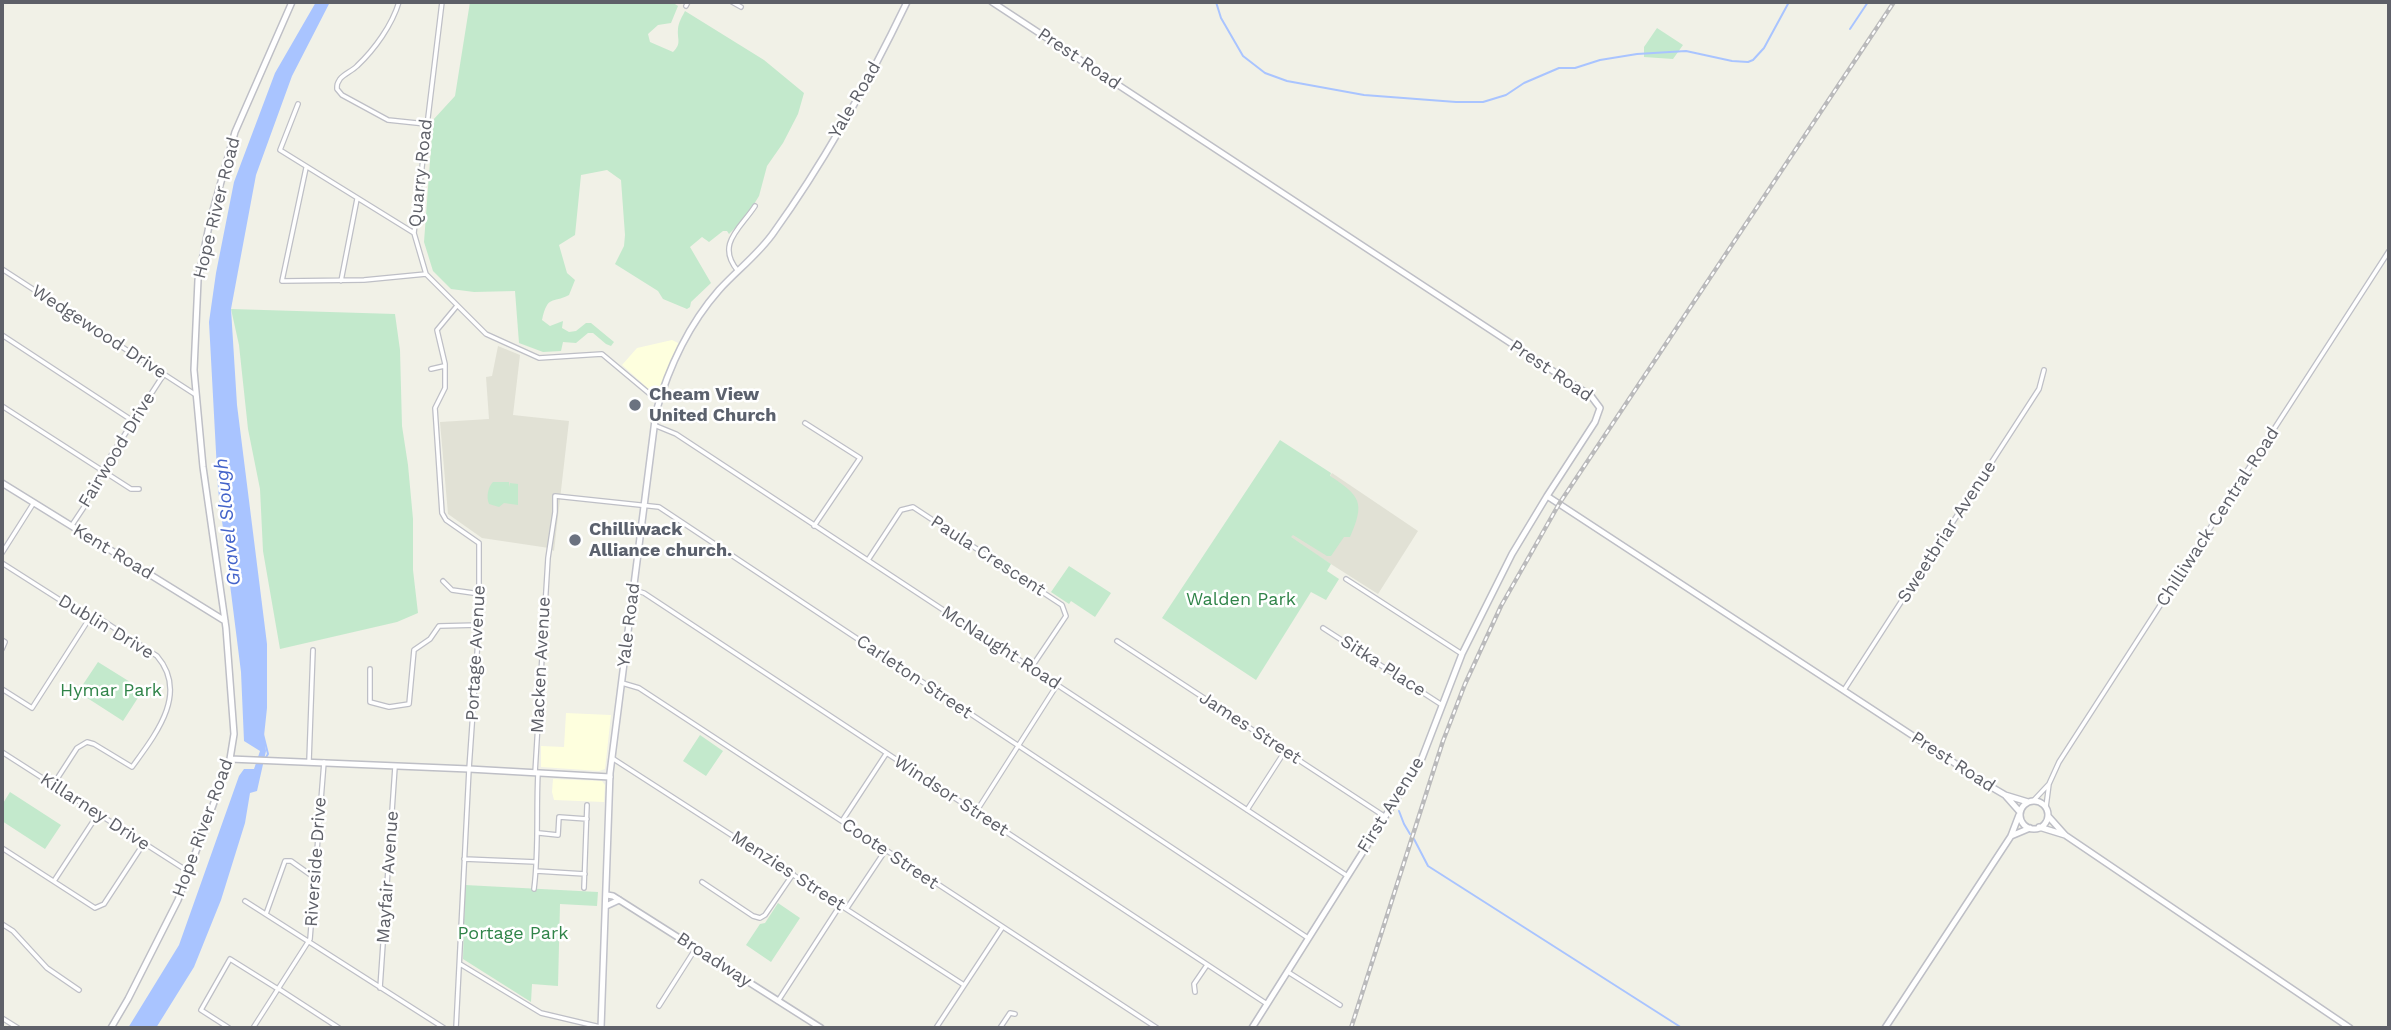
<!DOCTYPE html>
<style>
body{margin:0}
#map{position:relative;width:2391px;height:1030px;overflow:hidden;background:#f1f1e7;font-family:"Work Sans",sans-serif}
canvas{display:block}
.frame{position:absolute;inset:0;border:4px solid #5e6068;pointer-events:none}
</style>
<div id="map">
<canvas width="2391" height="1030"></canvas>
<div class="frame"></div>
</div>
<script>
const g = document.querySelector('canvas').getContext('2d');
g.lineJoin = 'round';
function fill(path, color) { g.fillStyle = color; g.fill(path, 'evenodd'); }
function trace(path, color, width, dash) { g.strokeStyle = color; g.lineWidth = width; g.lineCap = dash ? 'butt' : 'round'; g.setLineDash(dash || []); g.stroke(path); }
function write(font, color, halo, rows, align = 'center') {
  g.font = font + ' "Work Sans",sans-serif'; g.lineWidth = 5; g.setLineDash([]); g.textBaseline = 'middle'; g.strokeStyle = halo; g.fillStyle = color; for (const [text, x, y, turn = 0] of rows) {
    g.save(); g.translate(x, y); g.rotate((+turn || 0) * Math.PI / 180); g.textAlign = isNaN(turn) ? turn : align; if (halo) g.strokeText(text, 0, 0); g.fillText(text, 0, 0); g.restore();
  }
}
fill(new Path2D(`
 M672 340 680 344 658 391 650 390 622 365 637 348Z
 M566 713 611 715 605 769 599 771 541 767V746L564 747Z
 M553 779 602 781 605 785 604 802 554 800 552 792Z`), '#feffde');
fill(new Path2D(`
 M498 346 520 355 513 415 569 421 554 551 549 548 482 538 448 514 440 422 489 419 486 377 492 376Z
 M1332 473 1418 531 1378 594 1290 538Z`), '#e1e1d5');
fill(new Path2D(`
 M470 2H672L678 6 671 23 658 25 648 34 650 42 673 52C682 43 677 40 678 29 678 23 683 15 685 11L764 60 804 93 798 114 783 143 767 166 759 196 746 217 729 234 727 231H723L709 242 702 237 690 247 711 283 691 302 690 307 687 309 663 299 658 291 615 264 624 246 625 235 621 180 607 170 581 175 575 235 559 245 567 273 575 280 569 295C552 304 548 294 542 320L550 326 563 321 562 328 569 332 576 331 586 323H591L614 342 611 346 606 344 593 333H588L576 343 563 342 561 351 543 352 519 343 515 291 474 292 451 289 433 271 424 242 433 120 455 96Z
 M1657 28 1683 45 1673 59 1644 57V47Z
 M231 309 395 314 400 350 402 426 408 465 413 519V570L418 613 397 622 280 649 263 551 260 489 248 429 239 345Z
 M1280 440 1331 473 1330 476C1361 496 1365 503 1350 537H1344L1331 556H1327L1293 535 1291 537 1331 564 1327 571 1339 579 1326 600 1311 592 1256 680 1162 618Z
 M493 482H509V487L510 483 518 484V505L504 503 499 507 489 504C486 497 488 487 493 482Z
 M1069 566 1111 593 1095 617 1071 601 1069 604 1051 592Z
 M98 662 143 690 123 721 78 692Z
 M700 735 723 751 706 776 683 761Z
 M10 792 61 825 45 849 2 821V805Z
 M465 885 598 892 597 906 560 904 558 986 532 984 531 1002 463 959Z
 M778 903 800 918 771 962 746 945 760 924 765 923Z`), '#c3e9cc');
fill(new Path2D(`
 M316 2H330L292 76 256 175 231 309 237 405 267 644V708L264 736 266 751 257 791 250 793 245 823 221 900 194 967 156 1028H128L179 945 239 776 244 769H254L260 751 244 741 241 672 218 489 209 322 216 273 234 182 275 73Z`), '#a9c4ff');
trace(new Path2D(`
 M1216 2 1221 18 1243 56 1265 73 1287 81 1364 95 1456 102H1483L1506 95 1524 83 1559 68H1575L1600 60 1637 54 1686 51 1732 61 1748 62 1753 60 1764 48 1789 2
 M1850 29 1868 2
 M263 734 268 754 265 759
 M1399 811 1404 824 1410 834
 M1414 839 1428 866 1682 1028`), '#a9c4ff', 2);
const minor = new Path2D(`
 M399 2C392 25 375 49 357 66 352 71 344 74 340 79 337 84 337 84 337 89L342 95 388 120 426 124
 M442 2 414 233 426 274 486 334 539 358 602 354 651 395 660 399
 M732 2 741 7
 M686 6 688 2
 M298 104 280 150 414 233
 M306 168 282 281 364 280 426 274
 M2 269 196 395
 M738 271C715 244 741 228 755 206
 M341 281 357 199
 M456 307 437 330 445 364V388L435 408 442 513 446 520 479 543V625L469 769 456 1028
 M2 335 133 421
 M431 369 444 366
 M2 406 131 489H139
 M805 423 860 458 814 526
 M654 425 676 434 1346 875
 M72 525 84 507 103 468 164 374
 M2 553 33 504
 M868 560 901 510 913 507 1062 605 1066 616 1031 668
 M2 563 82 614 102 620 157 656C189 693 156 734 132 767L94 744 87 742 77 748 53 785
 M1346 579 1462 654
 M443 581 452 590 480 594
 M634 590 644 593 1267 1004
 M1323 628 1442 705
 M2 640 5 642 2 649
 M1117 641 1384 816
 M370 669V702L389 707 409 704 414 650 430 639 439 626 479 625
 M622 683 639 688 1157 1028
 M2 689 32 708 91 616
 M1844 690 2039 389 2044 370
 M2 752 189 872
 M612 758 964 985
 M309 761 313 650
 M535 773 548 558 555 512V496L659 507 1308 938
 M2034 800 2049 784
 M2046 807 2049 784 2059 762 2389 251
 M1247 810 1285 751
 M976 812 1057 685
 M842 821 886 754
 M539 833 558 835 559 817 587 819
 M2 848 95 908 104 904 144 843
 M464 859 536 862
 M536 871 585 874
 M54 881 98 814
 M702 882 753 916 760 918 765 915 793 874
 M584 888 587 805
 M534 889C539 850 536 812 538 773
 M245 901 444 1028
 M847 908 885 851
 M266 914 285 861H291L315 878
 M2 924 13 931 47 968 79 990
 M460 964 541 1013 600 1027
 M1288 972 1340 1005
 M380 988 395 767
 M279 989 339 1028
 M1195 992 1194 984 1207 965
 M778 1001 841 904
 M659 1006 696 948
 M2 1018 18 1028
 M229 1028 201 1010 230 959 278 989
 M253 1028 310 939 324 762
 M936 1028 1002 928
 M1000 1028 1010 1013 1015 1014`);
const tertiary = new Path2D(`
 M992 2 1591 396 1600 408 1595 422 1547 496 1512 554 1462 654 1422 758 1252 1028
 M2 483 225 621
 M1547 496 1988 785 2005 795 2028 802
 M230 759 469 769 610 777
 M2005 795 2020 812
 M2020 815a14 14 0 1 1 28 0a14 14 0 1 1-28 0Z
 M2048 816 2065 835 2350 1028
 M2039 827 2065 835
 M2011 836 2030 828
 M607 895 613 896 821 1028
 M111 1028 128 999 178 900 230 759 234 734 226 628 203 467 194 370 198 280 210 221 235 132 292 2
 M1885 1028 2011 836 2019 815`);
const secondary = new Path2D(`
 M606 906 619 900
 M601 1028 610 773 656 412C668 369 689 324 719 290 737 270 759 254 774 232 825 161 869 81 907 2`);
trace(minor, '#bebfc6', 6);
trace(tertiary, '#bebfc6', 8);
trace(secondary, '#c1c2ca', 8);
trace(minor, '#fff', 3.5);
trace(tertiary, '#fff', 5);
trace(secondary, '#fff', 5);
const rail = new Path2D(`
 M1351 1028 1443 741 1465 684 1501 606 1559 504 1894 2`);
trace(rail, '#bababb', 4.5);
trace(rail, '#fff', 2, [5]);
for (const [x, y, r, color] of [
 [635,405,7,"#6b7280"],
 [575,540,7,"#6b7280"]
]) { const dot = new Path2D(); dot.arc(x, y, r, 0, 2 * Math.PI); g.fillStyle = color; g.fill(dot); trace(dot, '#fff', 2.5); }
write('18px', '#5e6068', '#fff', [
 ["Prest Road",1079,59,34],
 ["Yale Road",855,100,-60],
 ["Quarry Road",421,173,-84],
 ["Hope River Road",217,208,-76],
 ["Wedgewood Drive",99,332,33],
 ["Prest Road",1551,371,34],
 ["Fairwood Drive",117,450,-59],
 ["Chilliwack Central Road",2218,517,-57],
 ["Sweetbriar Avenue",1947,532,-57],
 ["Kent Road",113,552,31],
 ["Paula Crescent",988,556,33],
 ["Yale Road",629,625,-83],
 ["Dublin Drive",106,627,31],
 ["McNaught Road",1001,648,33],
 ["Portage Avenue",476,653,-87],
 ["Macken Avenue",541,665,-87],
 ["Sitka Place",1383,666,33],
 ["Carleton Street",914,677,34],
 ["James Street",1250,728,33],
 ["Prest Road",1953,762,33],
 ["Windsor Street",951,796,33],
 ["First Avenue",1391,805,-58],
 ["Killarney Drive",95,812,33],
 ["Hope River Road",203,828,-70],
 ["Coote Street",890,854,34],
 ["Riverside Drive",316,862,-86],
 ["Menzies Street",788,871,33],
 ["Mayfair Avenue",388,877,-86],
 ["Broadway",714,960,33]
]);
write('bold 18px', '#5b616d', '#fff', [
 ["Cheam View",649,395],
 ["United Church",649,416],
 ["Chilliwack",589,530],
 ["Alliance church.",589,551]
], 'left');
write('18px', '#308449', '#fff', [
 ["Walden Park",1241,600],
 ["Hymar Park",111,691],
 ["Portage Park",513,934]
]);
write('italic 19px', '#4464ca', '#fff', [
 ["Gravel Slough",228,522,-96]
]);
</script>
